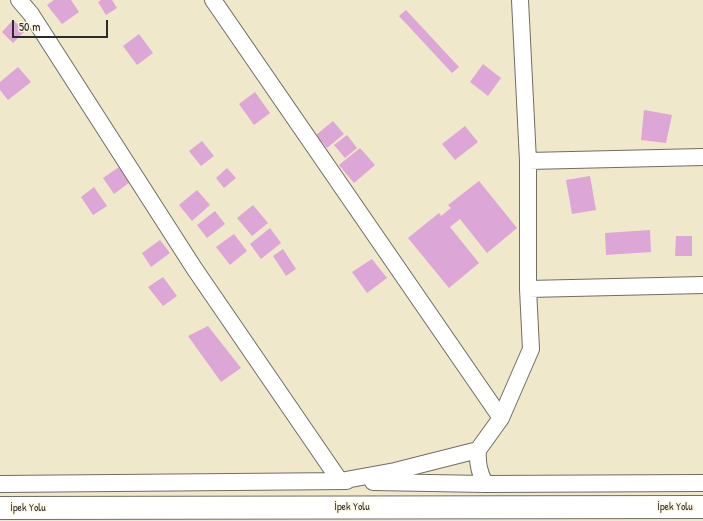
<!DOCTYPE html>
<meta charset="utf-8">
<style>
body{margin:0}
#map{position:relative;width:703px;height:521px;overflow:hidden;background:#efe8cb;font-family:"Patrick Hand",sans-serif}
canvas{display:block}
.scale{position:absolute;left:12px;top:20px;width:96px;height:18px;box-sizing:border-box;border:2px solid #2b2b2b;border-top:0;padding-left:5px;font-size:12px;line-height:14px;white-space:nowrap;color:#2b2b2b;-webkit-text-stroke:3px #fcf5e5;paint-order:stroke}
</style>
<div id="map">
<canvas width="703" height="521"></canvas>
<div class="scale">50 m</div>
</div>
<script>
const g = document.querySelector('canvas').getContext('2d');
g.lineJoin = 'round';
function fill(path, color) { g.fillStyle = color; g.fill(path, 'evenodd'); }
function trace(path, color, width, dash) { g.strokeStyle = color; g.lineWidth = width; g.lineCap = dash ? 'butt' : 'round'; g.setLineDash(dash || []); g.stroke(path); }
function write(font, color, halo, rows, align = 'center') {
  g.font = font + ' "Patrick Hand",sans-serif'; g.lineWidth = 3; g.setLineDash([]); g.textBaseline = 'middle'; g.strokeStyle = halo; g.fillStyle = color; for (const [text, x, y, turn = 0] of rows) {
    g.save(); g.translate(x, y); g.rotate((+turn || 0) * Math.PI / 180); g.textAlign = isNaN(turn) ? turn : align; if (halo) g.strokeText(text, 0, 0); g.fillText(text, 0, 0); g.restore();
  }
}
fill(new Path2D(`
 M54 0H71L79 12 62 24 47 5Z
 M101 0H112L117 8 106 15 98 2Z
 M406 10 459 67 452 73 399 16Z
 M13 20 25 31 13 43 2 32Z
 M139 34 153 53 137 65 123 46Z
 M483 64 501 78 488 96 470 82Z
 M18 67 31 82 8 100 0 90V82Z
 M255 92 270 113 254 125 239 104Z
 M644 110 672 115 666 143 641 140Z
 M333 121 344 134 327 148 316 135Z
 M465 126 478 142 455 160 442 144Z
 M347 135 357 148 345 158 334 145Z
 M202 141 214 156 201 166 189 151Z
 M360 148 375 165 354 183 339 165Z
 M119 167 130 182 114 194 103 178Z
 M227 168 236 178 224 188 216 178Z
 M590 176 596 210 572 214 566 180Z
 M479 181 517 228 487 253 460 219 450 227 479 263 449 288 408 238 439 213 441 216 451 208 448 205Z
 M94 187 107 206 93 215 81 197Z
 M197 190 210 205 192 221 179 205Z
 M253 205 268 223 252 236 237 218Z
 M215 211 225 224 207 238 197 225Z
 M270 228 281 243 261 259 250 244Z
 M650 230 651 252 606 255 605 233Z
 M234 234 247 251 230 265 216 247Z
 M676 236H692V256H675Z
 M160 240 170 253 151 267 142 253Z
 M283 249 296 269 286 276 273 256Z
 M372 259 387 278 367 293 352 272Z
 M163 277 177 296 163 306 148 287Z
 M208 326 241 368 221 382 188 336Z`), '#dca6d7');
const minor = new Path2D(`
 M19 0 31 14 194 268 340 481 395 471 478 450 501 418 531 349 528 289V161L520 0
 M213 0 501 418
 M528 161 703 157
 M528 289 703 285
 M478 450C477 463 479 472 485 484
 M373 482 485 484 703 483
 M0 484 347 481`);
const highway = new Path2D(`
 M0 508 703 507`);
trace(minor, '#706d63', 18);
trace(highway, '#706d63', 24);
trace(minor, '#fff', 16);
trace(highway, '#fff', 22);
write('11px', '#2b2b2b', '#fcf5e5', [
 ["İpek Yolu",352,507],
 ["İpek Yolu",675,507],
 ["İpek Yolu",28,508]
]);
</script>
